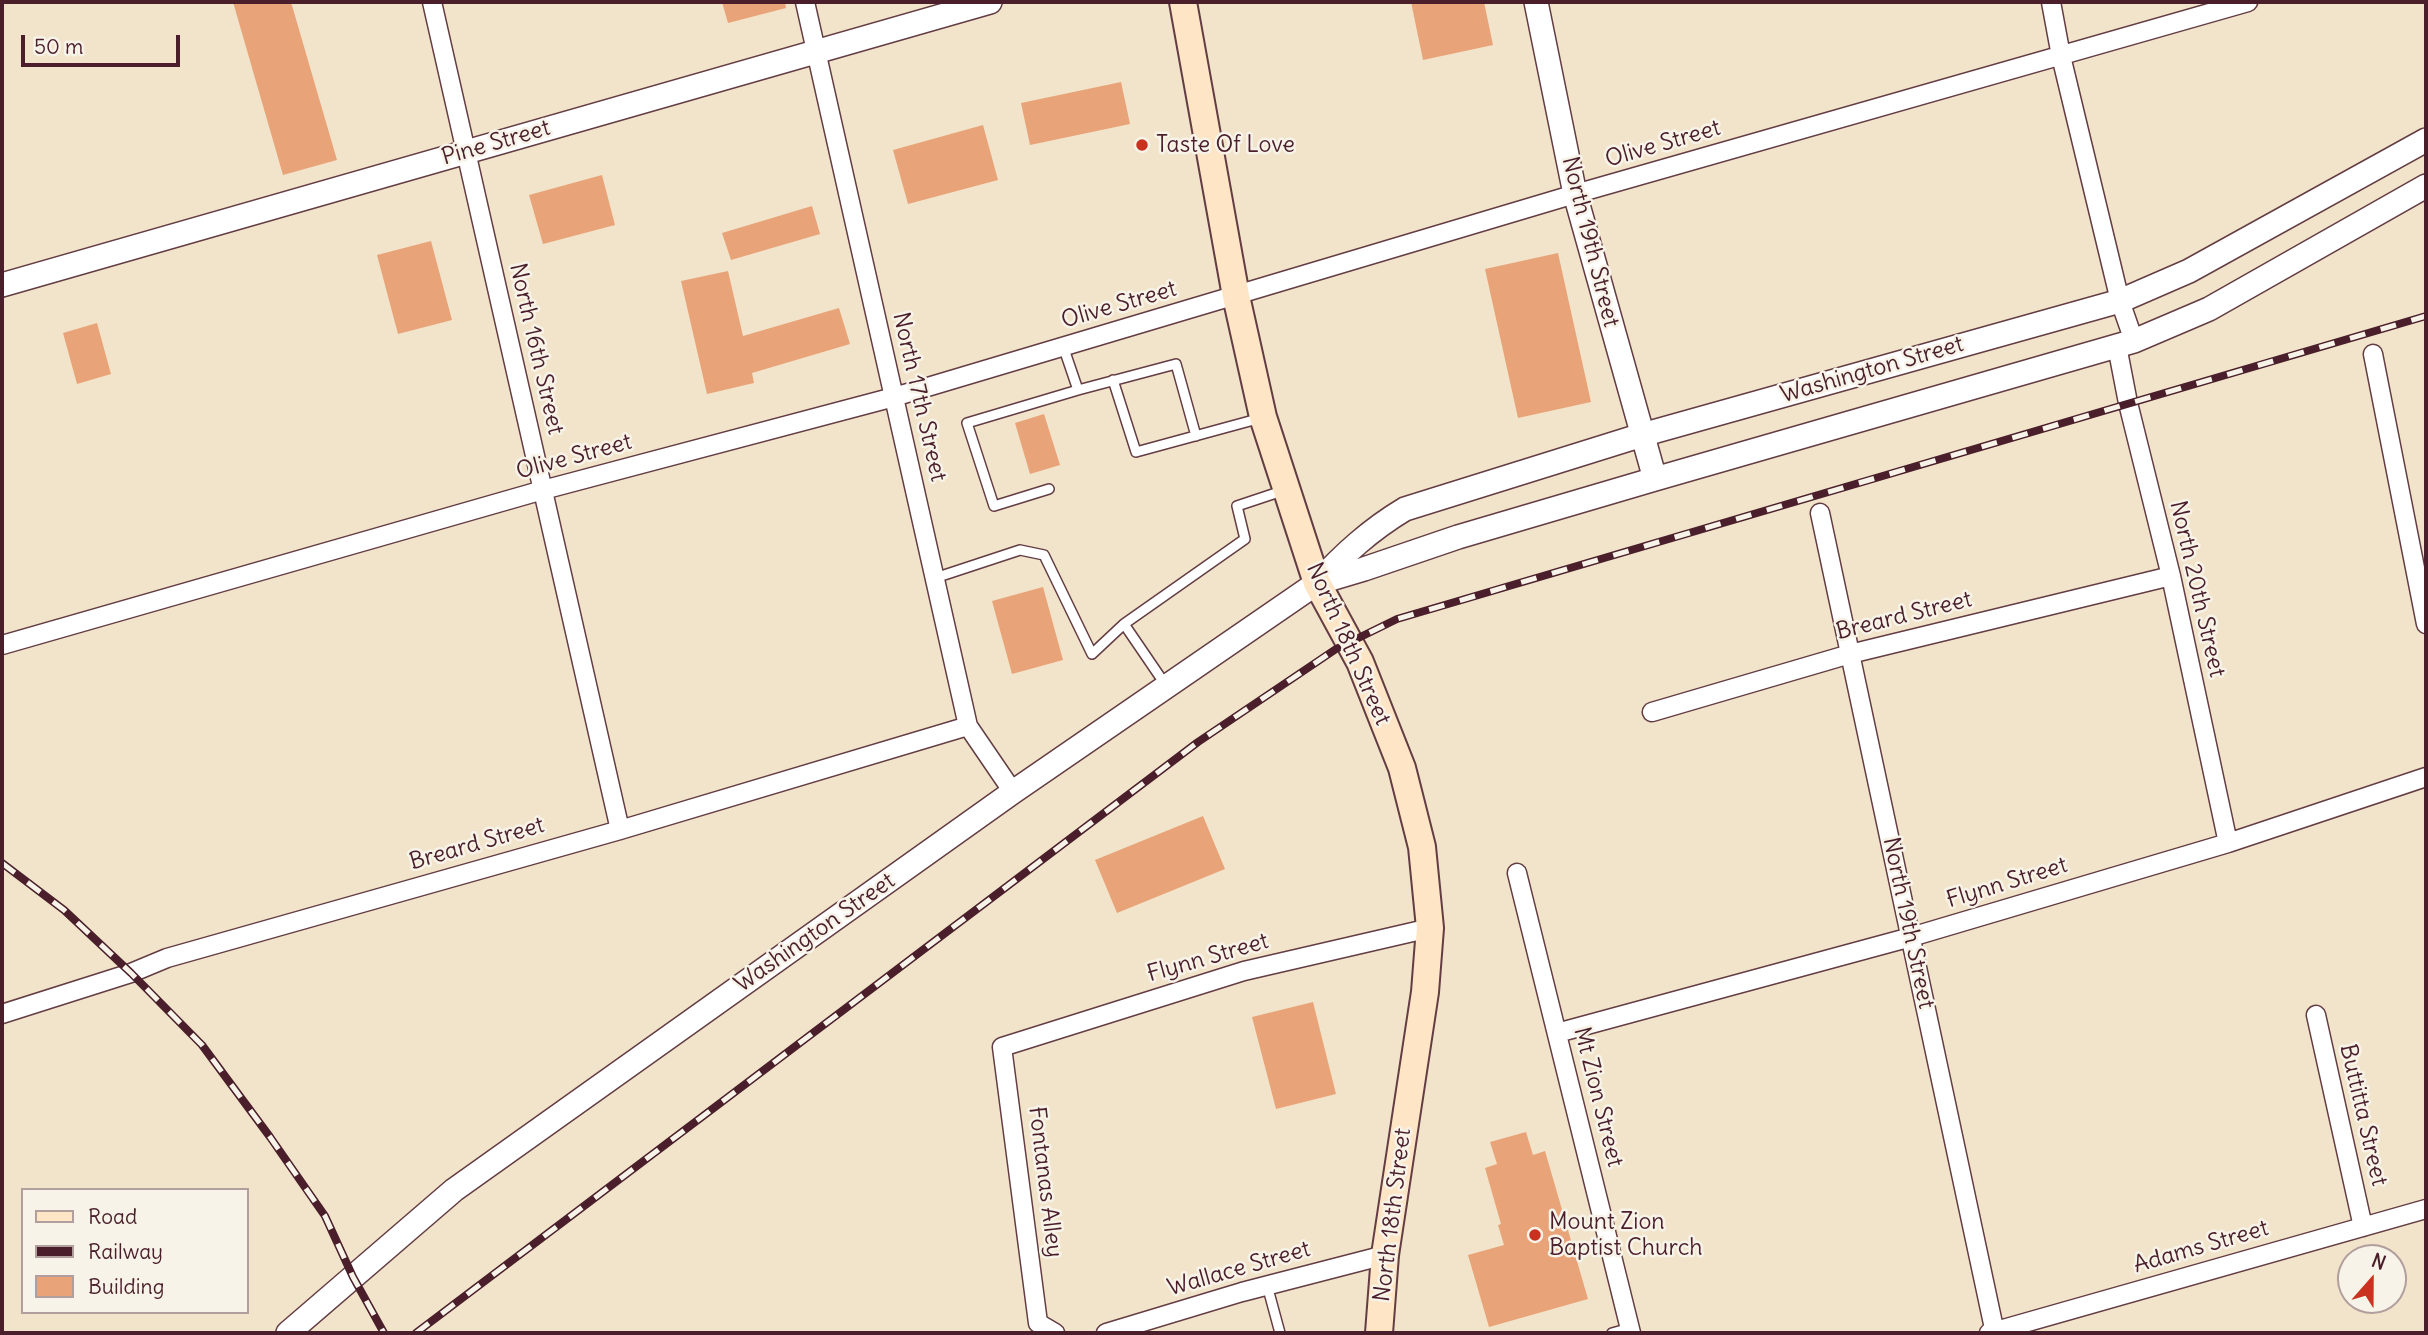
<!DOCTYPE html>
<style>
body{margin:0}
#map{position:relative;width:2428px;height:1335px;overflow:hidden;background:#f1e4ca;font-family:Delius,sans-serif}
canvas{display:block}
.frame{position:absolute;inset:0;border:4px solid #4a1f2b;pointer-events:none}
.legend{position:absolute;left:21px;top:1188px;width:228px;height:126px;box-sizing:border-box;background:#f7f3e8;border:2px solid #b29e9c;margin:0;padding:9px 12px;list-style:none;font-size:21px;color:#4a1f2b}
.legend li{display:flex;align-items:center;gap:14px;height:35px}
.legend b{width:35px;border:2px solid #b29e9c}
.north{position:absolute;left:2337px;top:1244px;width:70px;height:70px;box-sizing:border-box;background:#f7f3e8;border:2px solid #b29e9c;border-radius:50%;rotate:21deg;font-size:19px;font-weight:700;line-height:28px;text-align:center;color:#4a1f2b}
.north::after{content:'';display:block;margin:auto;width:24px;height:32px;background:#c8321e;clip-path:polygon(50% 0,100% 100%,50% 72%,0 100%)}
.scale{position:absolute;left:21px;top:35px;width:159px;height:32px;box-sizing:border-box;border:4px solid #4a1f2b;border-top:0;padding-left:9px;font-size:21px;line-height:24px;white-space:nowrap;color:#4a1f2b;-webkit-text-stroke:5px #f7f3e8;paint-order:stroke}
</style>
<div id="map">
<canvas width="2428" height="1335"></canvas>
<div class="frame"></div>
<ul class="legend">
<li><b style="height:9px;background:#fde5c5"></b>Road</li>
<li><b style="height:9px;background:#4a1f2b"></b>Railway</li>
<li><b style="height:19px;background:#e9a378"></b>Building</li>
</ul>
<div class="north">N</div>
<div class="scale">50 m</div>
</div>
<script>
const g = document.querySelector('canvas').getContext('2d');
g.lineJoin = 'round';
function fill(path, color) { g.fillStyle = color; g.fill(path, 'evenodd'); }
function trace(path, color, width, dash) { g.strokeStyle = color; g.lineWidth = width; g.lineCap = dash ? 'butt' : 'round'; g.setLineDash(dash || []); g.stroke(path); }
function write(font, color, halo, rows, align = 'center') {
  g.font = font + ' Delius,sans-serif'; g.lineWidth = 5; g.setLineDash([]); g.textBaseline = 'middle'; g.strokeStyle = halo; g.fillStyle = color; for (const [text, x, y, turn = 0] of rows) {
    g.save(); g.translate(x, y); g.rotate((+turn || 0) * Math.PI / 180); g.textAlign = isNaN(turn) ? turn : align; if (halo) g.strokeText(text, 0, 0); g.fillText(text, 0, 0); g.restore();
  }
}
fill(new Path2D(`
 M233 2H291L337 160 283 175Z
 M722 2H785L786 8 728 23Z
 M1411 2H1484L1493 45 1423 60Z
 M1121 82 1130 124 1030 145 1021 103Z
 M983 125 998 180 908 204 893 150Z
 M602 175 615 225 543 244 529 195Z
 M812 206 820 234 731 260 722 233Z
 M431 241 452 320 398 334 377 255Z
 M1558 253 1591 402 1518 418 1485 269Z
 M728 271 743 336 839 308 850 344 752 373 754 383 707 394 681 281Z
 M97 323 111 374 77 384 63 333Z
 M1044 414 1060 465 1030 474 1015 423Z
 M1043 587 1063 660 1012 674 992 601Z
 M1203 816 1225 869 1117 913 1095 860Z
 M1313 1002 1336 1094 1276 1109 1252 1017Z
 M1526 1132 1533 1155 1545 1151 1588 1299 1489 1327 1468 1255 1504 1245 1498 1225 1501 1224 1485 1168 1497 1164 1490 1142Z`), '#e9a378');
const service = new Path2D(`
 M1063 346 1078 390
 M1113 380 1136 452 1261 418
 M1049 489 994 506 967 423 1078 390 1176 364 1196 436
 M935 578 1020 550 1044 555 1092 654 1124 624
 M1167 687 1124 624 1245 539 1237 506 1285 490
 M1267 1285 1280 1333
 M1612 1333 1630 1328`);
const minor = new Path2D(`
 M432 2 620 830
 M805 2 968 726 1013 792
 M2051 2 2061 56 2120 301 2134 341
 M2117 346 2128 403 2171 576 2228 843
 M2373 354 2426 624
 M1820 513 1995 1333
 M2 645 543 490 894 397 1575 194 2248 2
 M1652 712 1850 654 2171 576
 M1517 873 1631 1333
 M2 1014 131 973 167 958 620 830 968 726
 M2316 1015 2363 1227
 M1557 1033 1911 937 2228 843 2426 777
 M1055 1333 1038 1323 1002 1047 1244 971 1430 928
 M1106 1333 1242 1292 1385 1255
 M1989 1333 2426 1209`);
const tertiary = new Path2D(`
 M1536 2 1575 194 1655 479
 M2 285 990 2
 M1317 583 1364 569 1458 537 1655 479 2134 341 2209 309 2426 186
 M288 1333 454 1190 1013 792 1317 583C1344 554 1370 530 1405 509L1642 435 2120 301 2189 271 2426 140`);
const secondary = new Path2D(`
 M1183 2 1236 296 1263 417 1317 583 1360 662 1402 768 1422 847 1430 928 1425 992 1385 1255 1379 1333`);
trace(service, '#633d43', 12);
trace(minor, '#633d43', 21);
trace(tertiary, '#633d43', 26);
trace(secondary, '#633d43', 30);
trace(service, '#fff', 9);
trace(minor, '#fff', 18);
trace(tertiary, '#fff', 23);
trace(secondary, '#fde5c5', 26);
const rail = new Path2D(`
 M2 863 64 910 131 973 202 1045 270 1137 325 1216 353 1277 384 1333
 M416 1333 1198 742 1336 649 1397 619 2426 316`);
trace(rail, '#4a1f2b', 8);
trace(rail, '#f7f3e8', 5, [16]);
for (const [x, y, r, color] of [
 [1142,145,7,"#c8321e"],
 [1535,1235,7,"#c8321e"]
]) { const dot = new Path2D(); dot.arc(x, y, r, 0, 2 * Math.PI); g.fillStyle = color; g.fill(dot); trace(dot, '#f7f3e8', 2.5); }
write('23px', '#4a1f2b', '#f7f3e8', [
 ["Pine Street",496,143,-16],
 ["Olive Street",1663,144,-16],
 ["North 19th Street",1590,242,76],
 ["Olive Street",1119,305,-16],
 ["North 16th Street",536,349,77],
 ["Washington Street",1872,370,-16],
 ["North 17th Street",919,397,77],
 ["Olive Street",574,457,-15],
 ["North 20th Street",2197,589,77],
 ["Breard Street",1904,616,-14],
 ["North 18th Street",1348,644,66],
 ["Breard Street",477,844,-16],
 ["Flynn Street",2007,883,-17],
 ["North 19th Street",1908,923,78],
 ["Washington Street",815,933,-35],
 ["Flynn Street",1208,958,-16],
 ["Mt Zion Street",1598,1097,76],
 ["Buttitta Street",2363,1115,77],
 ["Fontanas Alley",1045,1182,83],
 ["North 18th Street",1393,1215,-83],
 ["Adams Street",2201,1247,-16],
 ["Wallace Street",1239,1269,-16]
]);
write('23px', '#4a1f2b', '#f7f3e8', [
 ["Taste Of Love",1156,145],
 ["Mount Zion",1549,1222],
 ["Baptist Church",1549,1248]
], 'left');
</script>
